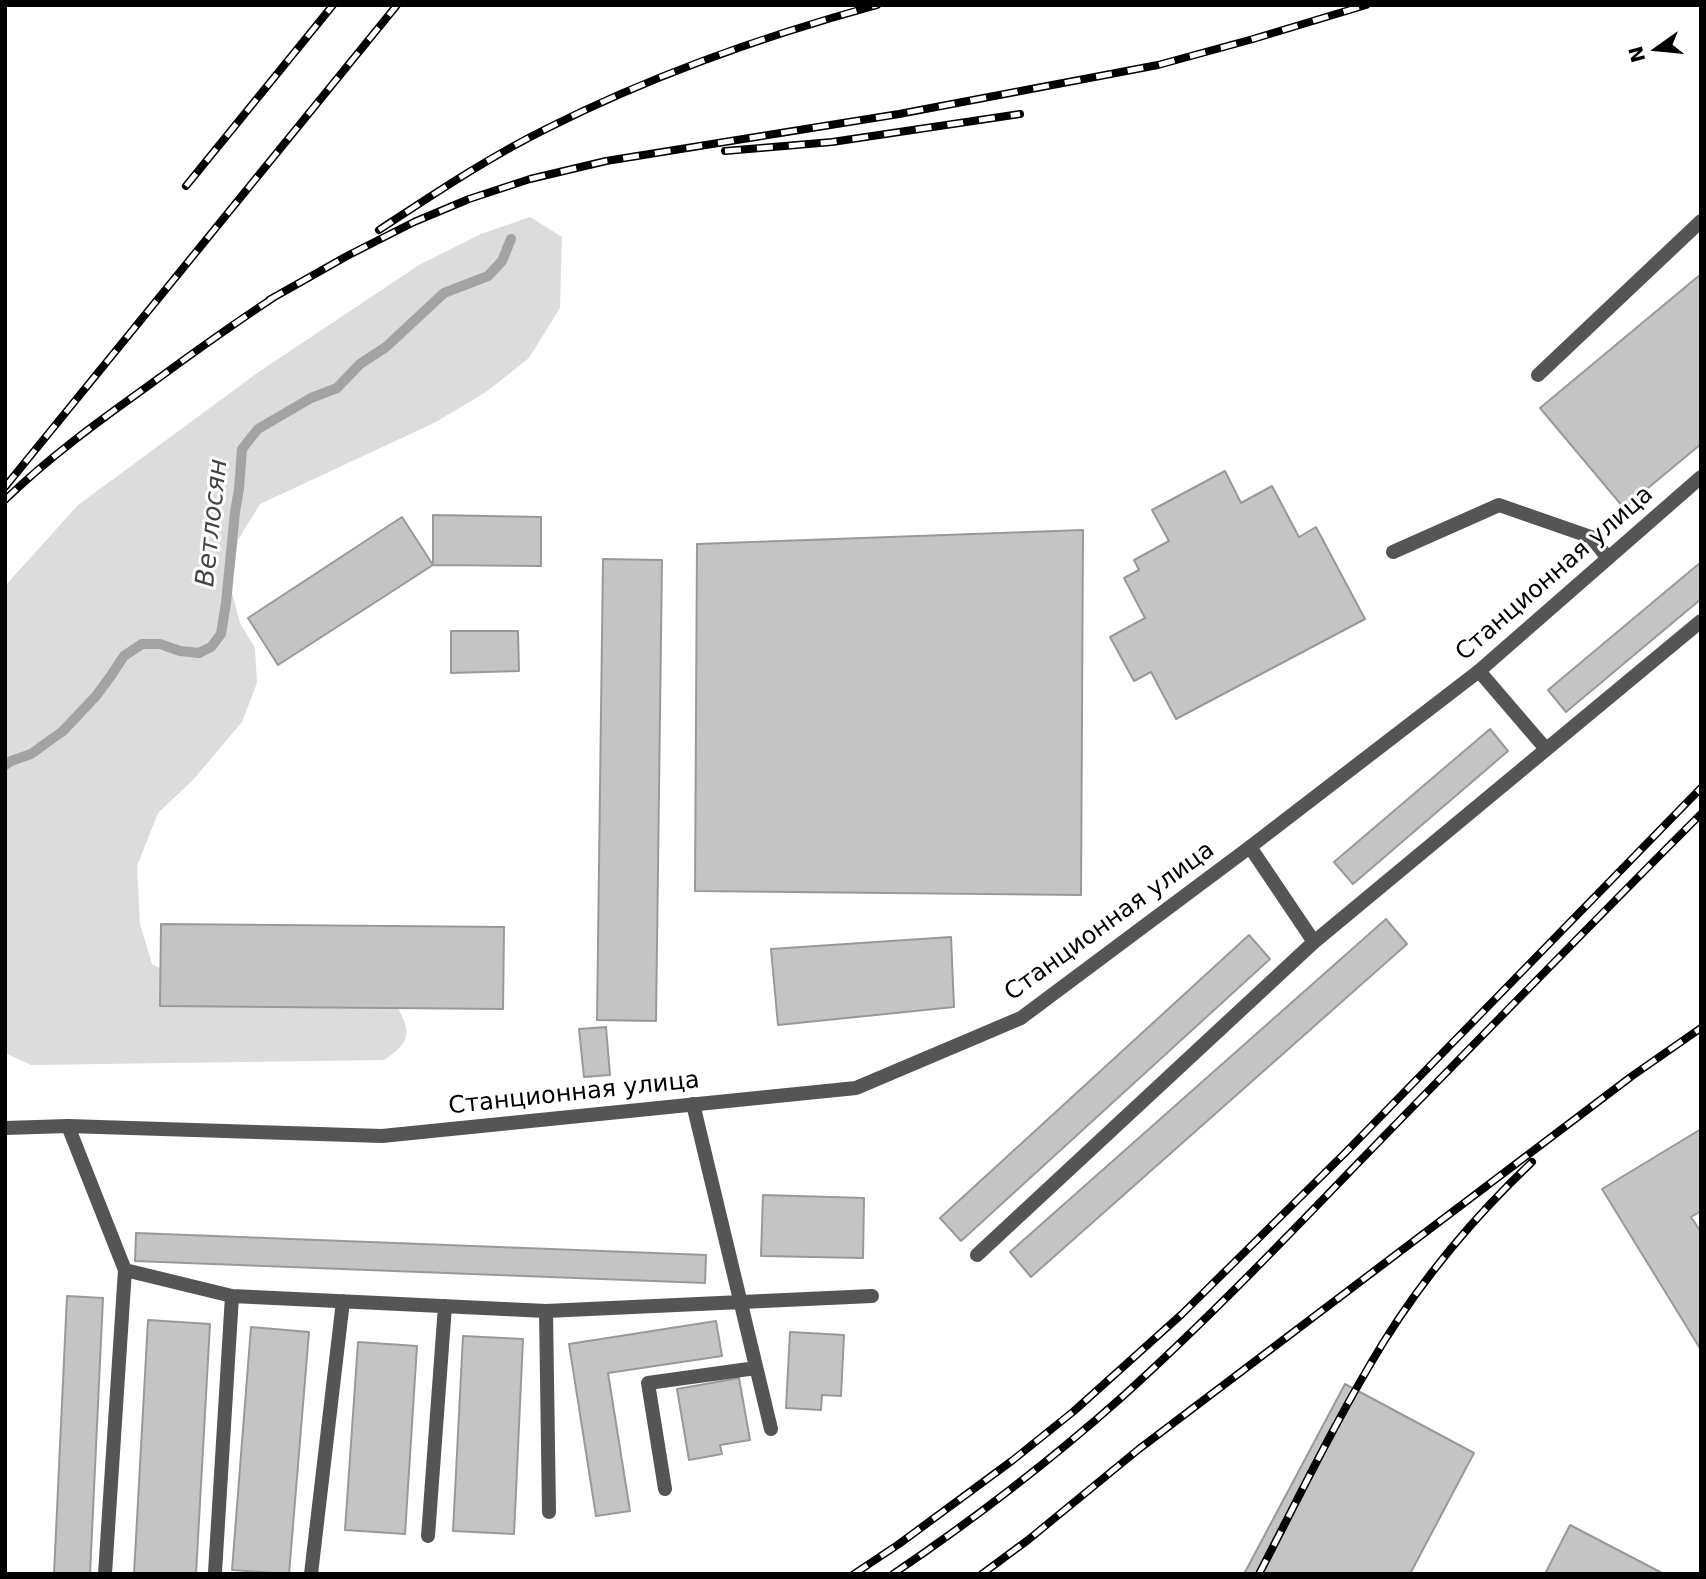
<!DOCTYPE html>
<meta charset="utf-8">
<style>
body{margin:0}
#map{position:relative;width:1706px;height:1579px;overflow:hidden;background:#fff;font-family:"DejaVu Sans",sans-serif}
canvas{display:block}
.frame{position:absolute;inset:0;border:7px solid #000;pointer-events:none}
.north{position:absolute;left:1622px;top:14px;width:70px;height:70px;-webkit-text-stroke:5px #fff;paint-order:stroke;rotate:255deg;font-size:19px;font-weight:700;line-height:28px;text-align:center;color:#000}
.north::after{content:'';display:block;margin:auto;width:24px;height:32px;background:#000;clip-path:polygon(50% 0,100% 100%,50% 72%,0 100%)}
</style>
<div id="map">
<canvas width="1706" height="1579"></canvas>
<div class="frame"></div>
<div class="north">N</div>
</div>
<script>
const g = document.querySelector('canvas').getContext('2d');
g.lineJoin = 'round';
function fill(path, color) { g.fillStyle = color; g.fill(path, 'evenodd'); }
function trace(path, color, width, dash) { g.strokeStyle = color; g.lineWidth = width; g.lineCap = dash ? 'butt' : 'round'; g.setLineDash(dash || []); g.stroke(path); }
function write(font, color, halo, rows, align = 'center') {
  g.font = font + ' "DejaVu Sans",sans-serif'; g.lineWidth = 6; g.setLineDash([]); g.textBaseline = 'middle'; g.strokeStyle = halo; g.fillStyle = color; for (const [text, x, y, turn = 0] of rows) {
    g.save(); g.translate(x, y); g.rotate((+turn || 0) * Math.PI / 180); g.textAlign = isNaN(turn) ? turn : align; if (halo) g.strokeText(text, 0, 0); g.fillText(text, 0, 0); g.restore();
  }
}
fill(new Path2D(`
 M530 217 562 237 560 308 529 358 486 392 434 423 260 504 238 540 231 589 240 623 255 648 257 683 242 722 193 780 158 813 137 866 140 924 152 964 184 980 398 1008C412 1034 409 1044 384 1060L31 1065 5 1053V586L78 505 260 371 419 265 481 234Z`), '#dcdcdc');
trace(new Path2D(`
 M5 765 11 761 31 754 63 731 96 696 110 677 124 656 142 644H160L180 651 199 653 211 647 221 634 226 603 235 512 239 489 242 449 258 429 311 398 337 388 360 364 386 347 444 293 488 276 502 261 511 239`), '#a3a3a3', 10);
const building = new Path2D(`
 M1701 274V444L1624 508 1540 408Z
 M1225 471 1241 503 1272 486 1299 537 1316 527 1365 619 1176 719 1151 672 1134 681 1110 637 1145 618 1124 578 1139 570 1134 560 1169 541 1152 510Z
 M433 515 541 517V566L433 565Z
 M402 517 433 565 278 665 248 618Z
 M1083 530 1081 895 695 891 697 544Z
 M603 559 662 560 656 1021 597 1020Z
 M1701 562V599L1566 712 1548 690Z
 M451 631H518L519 671 451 673Z
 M1490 729 1508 751 1353 884 1334 862Z
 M1386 919 1407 944 1031 1277 1010 1252Z
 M161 924 504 927 503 1009 160 1006Z
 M1249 935 1270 959 961 1241 940 1218Z
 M951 937 954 1007 778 1025 771 949Z
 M606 1027 610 1075 584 1077 579 1029Z
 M1701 1129V1211L1691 1217 1701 1232V1350L1602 1189Z
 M763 1195 864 1198 863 1258 761 1256Z
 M136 1233 706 1255 705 1283 135 1261Z
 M67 1296 103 1298 90 1574H54Z
 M148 1320 210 1324 196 1574H134Z
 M716 1321 722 1356 608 1373 630 1511 596 1516 569 1344Z
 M251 1327 309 1332 289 1574 232 1570Z
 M790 1332 844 1335 841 1396 822 1395 821 1410 786 1408Z
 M463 1336 523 1339 514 1534 453 1531Z
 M358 1342 417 1346 405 1534 345 1530Z
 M739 1378 750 1440 720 1445 722 1454 689 1460 677 1389Z
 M1345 1384 1474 1453 1410 1574H1244Z
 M1570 1525 1664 1574H1545Z`);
fill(building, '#c4c4c4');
trace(building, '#999', 2);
trace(new Path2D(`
 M1538 375 1701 221
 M1393 552 1499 505 1591 537 1608 558
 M1479 671 1546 749
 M1250 847 1314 942
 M693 1104 771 1429
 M68 1126 125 1270 232 1296 546 1311 872 1296
 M977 1255 1314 942 1701 621
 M546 1311 549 1512
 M665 1489 648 1383 756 1368
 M428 1536 445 1306
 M215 1572 232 1296
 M105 1574 125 1270
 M311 1574 343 1301`), '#555', 14);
trace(new Path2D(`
 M5 1128 68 1126 382 1136 856 1088 1021 1018 1250 847 1479 671 1701 477`), '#555', 14);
const rail = new Path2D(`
 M725 151 832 142 1020 114
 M186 186 333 5
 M379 230C434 194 489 157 548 128 653 75 764 36 877 5
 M269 300 347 256 414 222 469 199 530 179 606 161 899 114 1158 65 1253 39 1366 5
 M5 487 397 5
 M5 500C48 458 99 421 148 386 190 355 232 325 276 296
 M854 1574 899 1544 1013 1460 1074 1411 1182 1314 1346 1152 1701 788
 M893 1574C973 1520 1050 1461 1122 1397 1205 1322 1283 1241 1360 1161 1473 1045 1586 929 1701 814
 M982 1574 1028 1540 1139 1449 1632 1076 1701 1028
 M1259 1574C1299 1497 1337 1418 1383 1343 1424 1277 1475 1216 1532 1162`);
trace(rail, '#000', 8);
trace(rail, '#fff', 5, [16]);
write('24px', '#000', '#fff', [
 ["Станционная улица",1555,574,-41],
 ["Станционная улица",1110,922,-36],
 ["Станционная улица",574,1094,-6]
]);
write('italic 26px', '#444', '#fff', [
 ["Ветлосян",213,523,-84]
]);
</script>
